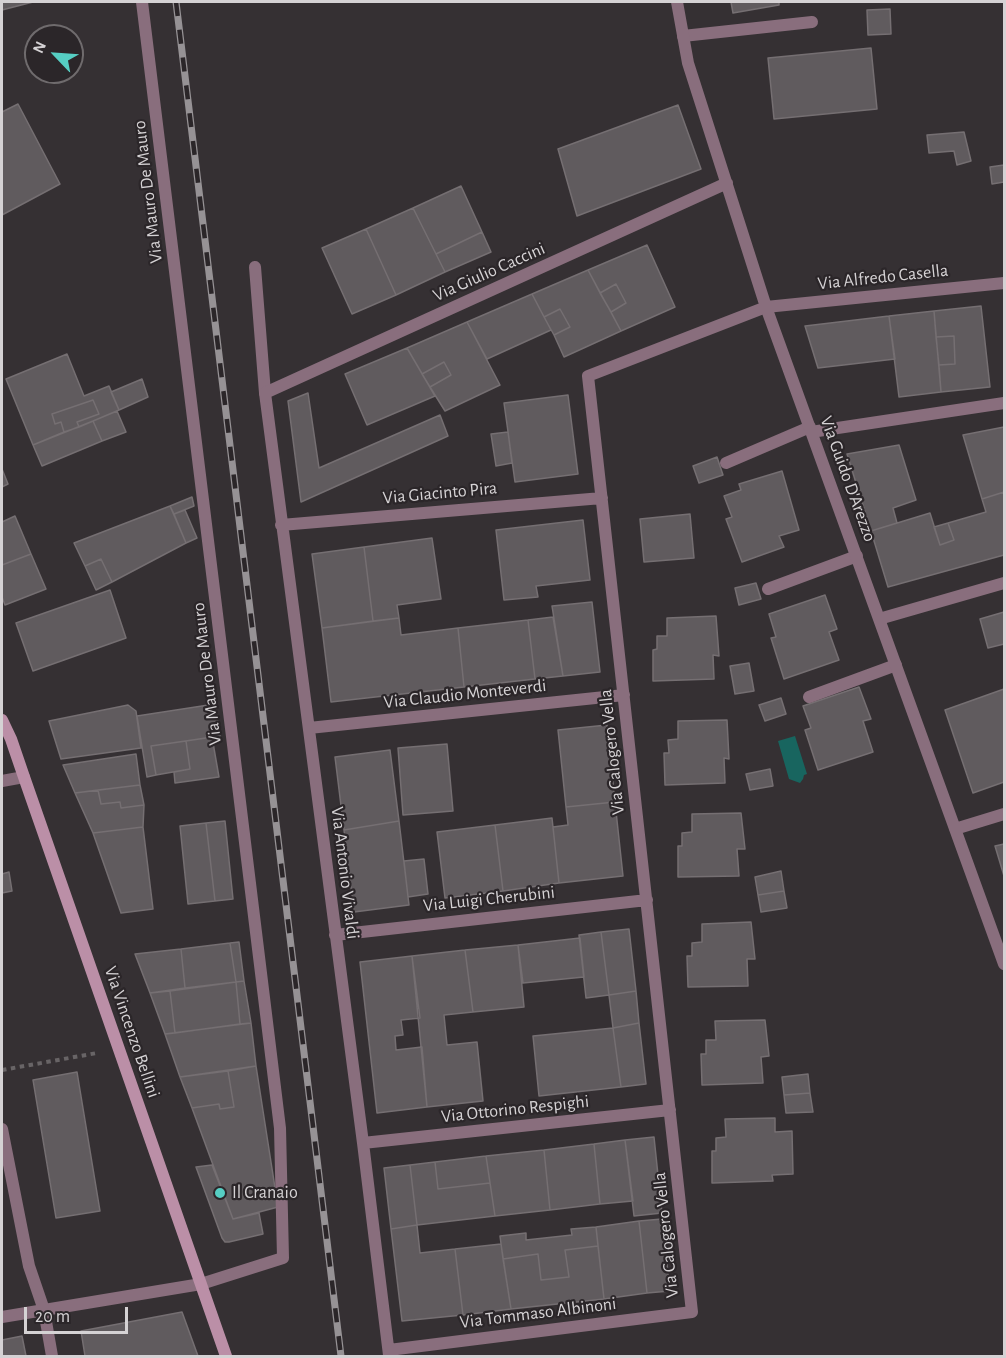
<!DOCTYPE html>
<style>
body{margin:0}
#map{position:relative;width:1006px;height:1358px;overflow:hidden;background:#353033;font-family:"Alegreya Sans",sans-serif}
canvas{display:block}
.frame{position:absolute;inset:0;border:3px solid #d5d2d4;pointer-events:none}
.north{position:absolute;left:24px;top:24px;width:60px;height:60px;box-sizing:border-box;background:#2b2629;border:2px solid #6f6b6d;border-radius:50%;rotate:295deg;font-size:16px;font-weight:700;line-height:24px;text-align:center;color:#d5d2d4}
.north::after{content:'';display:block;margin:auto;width:21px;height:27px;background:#56cec3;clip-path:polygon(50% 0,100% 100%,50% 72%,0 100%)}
.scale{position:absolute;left:24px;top:1307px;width:104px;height:27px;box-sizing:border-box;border:3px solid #d5d2d4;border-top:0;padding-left:8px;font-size:18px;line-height:21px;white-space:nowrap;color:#d5d2d4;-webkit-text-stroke:4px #2b2629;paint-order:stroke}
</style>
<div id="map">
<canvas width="1006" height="1358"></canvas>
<div class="frame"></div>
<div class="north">N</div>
<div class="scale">20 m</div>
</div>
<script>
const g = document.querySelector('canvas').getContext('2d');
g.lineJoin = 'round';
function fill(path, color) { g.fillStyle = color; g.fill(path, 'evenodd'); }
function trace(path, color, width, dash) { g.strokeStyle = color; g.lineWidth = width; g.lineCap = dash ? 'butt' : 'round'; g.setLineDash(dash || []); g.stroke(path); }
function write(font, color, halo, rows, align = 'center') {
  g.font = font + ' "Alegreya Sans",sans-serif'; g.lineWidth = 4.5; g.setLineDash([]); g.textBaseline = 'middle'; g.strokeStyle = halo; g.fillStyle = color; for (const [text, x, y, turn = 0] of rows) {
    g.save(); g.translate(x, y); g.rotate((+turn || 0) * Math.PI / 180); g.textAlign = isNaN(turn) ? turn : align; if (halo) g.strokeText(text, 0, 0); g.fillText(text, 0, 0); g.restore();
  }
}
fill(new Path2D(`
 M795 736 807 774 804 775 803 779 800 783 789 779 778 741Z`), '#18655f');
const building = new Path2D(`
 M2 2H33L2 10Z
 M731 2H779V5L733 13Z
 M890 9 891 34 868 35 867 10Z
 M871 48 877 109 774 119 768 58Z
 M18 104 60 184 2 215V112Z
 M678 105 701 169 577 216 558 149Z
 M964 132 971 161 957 165 954 151 929 153 927 135Z
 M1004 165V182L992 184 990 167Z
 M461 186 482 232 436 254 413 208Z
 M413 208 445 272 396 295 366 229Z
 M366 229 396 295 352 314 322 248Z
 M482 232 491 252 445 272 436 254Z
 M647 245 675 307 621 331 611 312 626 303 616 284 600 293 588 270Z
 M588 270 621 331 564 357 554 335 570 327 560 309 544 317 532 294Z
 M616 284 626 303 611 312 600 293Z
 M532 294 551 330 487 359 467 322Z
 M981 306 990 387 941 392 939 365 955 364 954 336 936 337 934 311Z
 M560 309 570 327 554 335 544 317Z
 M934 311 941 392 899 397 889 316Z
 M889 316 895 359 818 368 805 326Z
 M467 322 500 385 445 411 430 387 451 375 444 362 422 374 407 348Z
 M954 336 955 364 939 365 936 337Z
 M407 348 435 396 367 425 345 374Z
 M67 354 84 396 109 386 119 410 79 427 77 422 99 414 93 400 52 414 55 424 61 422 64 432 33 445 6 379Z
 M444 362 451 375 430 387 422 374Z
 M142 379 148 397 119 410 111 392Z
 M308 393 319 468 440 415 448 436 301 502 288 401Z
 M568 395 578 474 515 482 504 403Z
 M93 400 99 414 77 422 79 427 64 432 61 422 55 424 52 414Z
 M117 411 126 432 102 441 93 421Z
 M93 421 102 441 42 466 33 445Z
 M1004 427V492L982 499 963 435Z
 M508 432 512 463 496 466 491 434Z
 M899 445 916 500 893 508 897 523 871 531 847 454Z
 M717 457 723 475 699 483 693 466Z
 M2 469 8 484 2 487Z
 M782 471 799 530 779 536 784 547 742 562 726 519 732 517 724 496 741 490 739 484Z
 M1004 492V555L888 587 871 531 930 513 940 545 954 540 948 523 986 512 982 499Z
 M192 497 194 506 174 514 170 506Z
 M170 506 186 543 112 582 101 559 85 566 74 543Z
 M185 510 197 538 186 543 174 514Z
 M690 514 694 558 644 562 640 519Z
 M15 516 31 554 2 565V522Z
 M583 520 590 580 536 586 538 597 504 600 496 530Z
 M948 523 954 540 940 545 934 527Z
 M432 538 441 599 397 605 399 618 373 621 364 547Z
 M364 547 373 621 322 628 312 554Z
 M31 554 46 589 5 605 2 597V565Z
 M101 559 112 582 96 590 85 566Z
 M756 583 761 599 739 605 735 588Z
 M110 590 126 638 33 671 16 623Z
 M825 595 837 629 829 632 839 660 784 679 771 638 776 637 769 614Z
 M592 602 600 672 563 676 552 606Z
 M1004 612V644L988 648 980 619Z
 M716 616 719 656 713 655 714 679 653 681V650L657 649V636H667V618Z
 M553 617 563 676 535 679 528 620Z
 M399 618 401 635 458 628 464 687 331 702 322 628Z
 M528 620 535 679 464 687 458 628Z
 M749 663 754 691 735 694 730 666Z
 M859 687 871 719 863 721 873 752 818 770 805 730 811 728 803 706Z
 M1004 689V782L973 793 945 710Z
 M781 698 786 714 765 721 759 705Z
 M215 704 220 736 151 746 156 775 147 777 137 716Z
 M128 705 136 711 141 748 61 759 49 721Z
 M727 720 729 759 724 758 725 783 665 785 664 753H669L668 740 678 739V721Z
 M607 725 615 802 566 807 558 730Z
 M212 737 219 777 175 783 174 772 190 769 186 741Z
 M186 741 190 769 156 775 151 746Z
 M447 744 453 811 403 815 398 748Z
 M390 750 399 821 344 830 335 757Z
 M136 754 140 785 75 793 63 765Z
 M770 769 773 786 750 790 746 774Z
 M140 785 144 805 121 808 120 802 101 804 98 790Z
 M98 790 101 804 120 802 121 808 144 805 143 827 93 833 75 793Z
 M615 802 623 876 559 883 553 827 568 825 566 807Z
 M741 813 745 849H737L739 876 678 877V846H682V833L692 832V814Z
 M552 818 559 883 503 891 495 825Z
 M225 821 233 899 215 901 206 823Z
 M399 821 409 905 354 912 344 830Z
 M206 823 215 901 188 904 180 826Z
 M495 825 503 891 445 898 437 832Z
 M143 827 153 909 121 913 93 833Z
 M1004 844V876L995 846Z
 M424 859 428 894 408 897 404 861Z
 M781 871 784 891 758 895 755 877Z
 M9 872 12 891 2 893V874Z
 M784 891 787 908 761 912 758 895Z
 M751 922 755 959H747L748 986 688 987 687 956H692V943L702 942V924Z
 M629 929 636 991 609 995 601 932Z
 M601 932 609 995 586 998 579 935Z
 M580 938 584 977 523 983 518 945Z
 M239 942 244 981 236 982 230 943Z
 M230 943 236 982 185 988 181 949Z
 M518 945 524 1007 473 1012 465 950Z
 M181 949 185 988 150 993 135 954Z
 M465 950 473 1012 444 1015 447 1045 477 1042 483 1101 427 1107 412 956Z
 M412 956 420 1018 401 1020 403 1035 395 1036 396 1050 422 1047 427 1107 377 1113 360 962Z
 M244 981 251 1023 240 1024 236 982Z
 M236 982 240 1024 175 1033 170 991Z
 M170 991 175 1033 165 1034 150 993Z
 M636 991 639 1023 613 1028 609 995Z
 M765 1020 769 1056 761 1057 763 1083 702 1085 701 1054H706V1040H716L715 1021Z
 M251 1023 256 1066 180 1077 165 1034Z
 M639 1023 646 1084 621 1087 613 1028Z
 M613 1028 621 1087 539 1096 533 1036Z
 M256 1066 278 1207 233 1219 192 1108 219 1104 220 1109 234 1107 228 1071Z
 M228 1071 234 1107 220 1109 219 1104 192 1108 180 1077Z
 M77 1072 100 1211 56 1218 33 1080Z
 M808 1074 810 1093 784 1095 782 1077Z
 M810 1093 813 1112 786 1113 784 1095Z
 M775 1118V1132L792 1131 793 1174 772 1175 773 1181 712 1183V1151H716V1138L726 1137 725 1119Z
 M654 1137 662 1213 634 1216 625 1140Z
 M625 1140 633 1201 600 1204 594 1144Z
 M594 1144 600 1204 550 1210 544 1150Z
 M544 1150 550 1210 495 1216 486 1156Z
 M486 1156 490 1183 438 1189 435 1162Z
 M435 1162 438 1189 490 1183 495 1216 417 1225 410 1165Z
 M212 1165 233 1219 259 1213 263 1234 229 1242H225L222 1238 196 1167Z
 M410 1165 417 1225 391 1229 384 1168Z
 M662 1219 670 1291 647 1293 639 1221Z
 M639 1221 647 1293 604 1299 596 1227Z
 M417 1225 420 1253 455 1249 463 1315 402 1321 391 1229Z
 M596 1227 598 1246 565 1250 569 1277 541 1280 538 1254 503 1259 500 1236 526 1233V1240L572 1235 571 1229Z
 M501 1244 511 1309 463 1315 455 1249Z
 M598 1246 604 1299 511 1309 503 1259 538 1254 541 1280 569 1277 565 1250Z
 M182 1312 198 1356H85L81 1331Z
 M22 1336 26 1356H2V1340Z`);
fill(building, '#605b5e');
trace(building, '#756f72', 1.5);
trace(new Path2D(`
 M2 1070 97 1053`), '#686466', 4, [4.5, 4.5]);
trace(new Path2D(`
 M683 36 812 22
 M255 267 265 393
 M726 463 810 427
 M768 589 857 556
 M809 697 896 665`), '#896e7d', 12);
trace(new Path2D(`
 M677 2 688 63 766 307 1004 964
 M811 432 1004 403
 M281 525 602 498
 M879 619 1004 583
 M309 728 624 695
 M2 781 24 777
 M955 829 1004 814
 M335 935 647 900
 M2 1129 29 1266 44 1310 52 1356
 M363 1143 670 1110
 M2 1317 201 1284 283 1258 280 1128 142 2
 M389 1350 692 1312 588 376 766 307 1004 283
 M389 1355 363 1143 265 393 727 183`), '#896e7d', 12);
trace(new Path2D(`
 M2 720 11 739 24 777 226 1356`), '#bb8fa7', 12);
const rail = new Path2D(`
 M176 2 341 1356`);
trace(rail, '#969295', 7);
trace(rail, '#2b2629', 4.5, [14]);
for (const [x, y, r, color] of [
 [220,1193,6,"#56cec3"]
]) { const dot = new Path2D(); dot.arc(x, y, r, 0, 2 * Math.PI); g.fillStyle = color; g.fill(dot); trace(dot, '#2b2629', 2); }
write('18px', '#d5d2d4', '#2b2629', [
 ["Via Mauro De Mauro",148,192,-97],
 ["Via Giulio Caccini",489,272,-24],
 ["Via Alfredo Casella",883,277,-6],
 ["Via Guido D'Arezzo",848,479,70],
 ["Via Giacinto Pira",440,493,-5],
 ["Via Mauro De Mauro",207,674,-97],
 ["Via Claudio Monteverdi",465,694,-6],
 ["Via Calogero Vella",612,752,-96],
 ["Via Antonio Vivaldi",345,873,83],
 ["Via Luigi Cherubini",489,899,-6],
 ["Via Vincenzo Bellini",132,1032,71],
 ["Via Ottorino Respighi",515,1109,-6],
 ["Via Calogero Vella",666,1235,-96],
 ["Via Tommaso Albinoni",538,1313,-7]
]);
write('18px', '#d5d2d4', '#2b2629', [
 ["Il Cranaio",232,1193]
], 'left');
</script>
